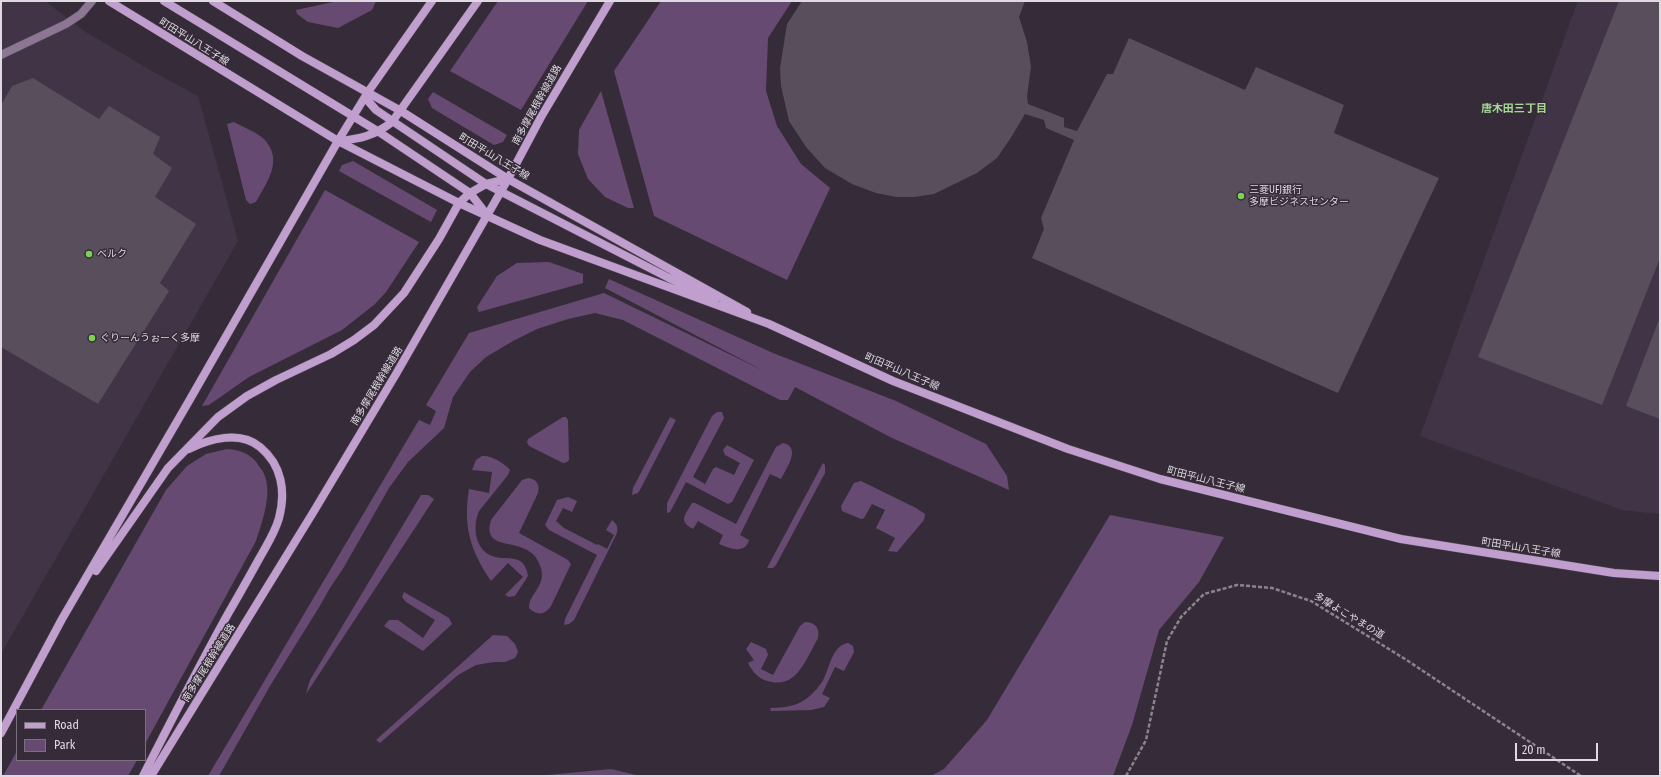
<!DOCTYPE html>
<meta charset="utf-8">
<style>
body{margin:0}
#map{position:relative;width:1661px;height:777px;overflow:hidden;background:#362c39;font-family:"Fira Sans Condensed",sans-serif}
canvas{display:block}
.frame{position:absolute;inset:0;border:2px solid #dfd9e2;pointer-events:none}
.legend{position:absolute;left:16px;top:709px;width:130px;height:52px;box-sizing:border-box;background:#362c39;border:1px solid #7a717d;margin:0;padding:5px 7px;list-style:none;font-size:12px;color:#dfd9e2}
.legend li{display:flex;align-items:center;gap:8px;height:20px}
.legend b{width:20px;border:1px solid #7a717d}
.scale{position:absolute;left:1515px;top:743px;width:83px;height:18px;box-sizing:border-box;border:2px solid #dfd9e2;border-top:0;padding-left:5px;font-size:12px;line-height:14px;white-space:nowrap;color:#dfd9e2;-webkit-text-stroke:3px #362c39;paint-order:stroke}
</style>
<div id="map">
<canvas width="1661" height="777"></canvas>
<div class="frame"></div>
<ul class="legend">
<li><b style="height:5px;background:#c09ecd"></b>Road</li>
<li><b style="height:11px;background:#674a71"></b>Park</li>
</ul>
<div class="scale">20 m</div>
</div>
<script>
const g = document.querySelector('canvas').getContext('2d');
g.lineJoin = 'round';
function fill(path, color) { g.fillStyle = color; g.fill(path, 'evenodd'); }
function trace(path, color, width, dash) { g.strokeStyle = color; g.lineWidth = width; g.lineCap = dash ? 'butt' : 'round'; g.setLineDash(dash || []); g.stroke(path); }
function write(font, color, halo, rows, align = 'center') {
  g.font = font + ' "Fira Sans Condensed","Noto Sans JP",sans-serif'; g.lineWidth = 3; g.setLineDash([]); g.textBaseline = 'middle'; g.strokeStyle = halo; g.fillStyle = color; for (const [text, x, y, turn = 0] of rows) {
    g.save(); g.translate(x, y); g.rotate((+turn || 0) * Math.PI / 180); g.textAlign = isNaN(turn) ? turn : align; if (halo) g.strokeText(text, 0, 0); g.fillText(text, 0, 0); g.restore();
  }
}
fill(new Path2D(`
 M1 1H45L84 31 150 70 198 96 238 241 1 654Z
 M1578 1H1660V514L1622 510 1420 436Z`), '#423447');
fill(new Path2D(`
 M338 1H376L372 10 338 28 308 22 297 14 296 10Z
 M498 1H588L521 110 450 71Z
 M661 1H792L768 38 766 91 777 126 801 164 830 188 787 280 654 216 614 71Z
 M601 91 634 208H628L605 197 588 179 578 154 579 130Z
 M433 92 507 135 503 142 494 145 432 108 428 99Z
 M234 122C243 127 256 132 264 139 284 160 267 182 256 202L250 204 246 200 227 124Z
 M353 161 437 210 431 222 339 171 342 165Z
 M325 190 419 242 386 292 375 304 342 330 249 377 209 405 202 406Z
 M549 262 583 274V283L479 312 477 307 497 276 517 263Z
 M609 279 773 353 896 401 986 444 1007 476 1009 490 892 438 795 387 788 400H780L623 320 595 313 568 319 537 329 513 341 486 357 470 372 453 397 444 428 408 462 389 488 344 567 330 588 318 609 270 686 219 776H208L419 420 430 425 436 411 426 405 469 333 604 293 764 371 605 288Z
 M717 412H722L724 418 693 477 705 484 713 469 716 467 734 475 740 463 725 455 723 450 727 445 754 460 732 502 728 504 686 482 670 512 667 513V503L712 416Z
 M563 417H566L568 420 569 460 567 462 563 463 529 446 527 442 528 439Z
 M670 417 676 420 641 488 638 493 632 495 633 488Z
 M783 443C802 447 786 469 781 479L770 474 740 535 749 540C745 555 729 548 719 544L723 535 698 521 693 529C678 521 685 515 692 503H695L736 524 776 447Z
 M227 449C240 450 249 453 257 463 259 467 263 470 264 474 273 493 262 522 256 541L145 744V710H41L166 490 187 466 206 454Z
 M482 456C491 455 504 463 510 470L508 475 479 511C472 527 475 552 495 557 503 559 513 557 520 561 525 564 527 570 528 576L515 596 509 597 505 595 523 577 508 563 491 581C470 550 463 526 469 489L489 493 492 472 472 470 476 460Z
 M823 463 825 465V473L776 565 773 568H767Z
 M528 478C537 479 540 485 538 493L519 533 568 560 571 564 551 606C545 615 537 616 529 608 529 593 546 587 541 568 531 531 480 557 491 520L522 480Z
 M861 481 916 508 925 514 924 520 897 552 888 551 895 538 876 528 885 510 872 504 864 518 861 519 842 511 841 506 854 483Z
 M421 495H428L434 499 306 694 310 680Z
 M568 497 577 501 572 512 563 508 556 521 564 528 597 545 598 544 607 549 614 535 606 530 612 520C617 524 618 527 617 533L574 620 569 624 564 625 565 619 597 555 549 530 545 525 557 500Z
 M1110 515 1224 537 1199 582 1159 630 1132 725 1113 776H931L944 769 987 720Z
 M404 592 449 618 452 624 423 651 384 626 389 620H398L423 638 435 620 406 602 402 597Z
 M805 622C815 622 820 628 818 638 807 657 798 687 772 682 761 681 753 673 748 663L754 660 746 649 751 642 766 649 768 655 761 669 773 675 800 626Z
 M493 635 507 636 515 644 518 652 515 658 505 662H494L476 665 458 675 380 743 376 740Z
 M848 643 853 646 854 652 844 671 835 667 822 694 830 698 824 707 811 710 771 711 770 708C779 708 788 707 797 704 807 700 816 691 822 682 830 669 831 646 848 643Z
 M17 751V760H137L128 776H3Z
 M611 769 640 776H537Z`), '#674a71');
fill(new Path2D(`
 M802 1H1025L1019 17 1027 42 1031 67 1027 96 1028 104 1064 118V127L1077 131 1107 74H1113L1129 38 1245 90 1256 67 1344 105 1334 133 1439 178 1338 393 1032 258 1044 229 1041 218 1074 140 1046 128 1044 120 1025 114 1012 136 997 158 977 173 934 194 914 197H896L876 193 852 184 825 168 806 147 789 121 781 86 780 68 787 24Z
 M1619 1H1660V258L1602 405 1478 357Z
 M33 78 99 119 109 106 160 137 153 154 172 168 155 197 196 224 160 283 169 291 98 404 1 347V105L12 86Z
 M1660 317V419L1626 406Z`), '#584e5c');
const lane = new Path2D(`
 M1 55 66 24 81 14 92 1`);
const secondary = new Path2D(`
 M109 1 338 141 459 203 540 240 769 324 893 381 1068 449 1160 479 1401 539 1614 573 1660 576
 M164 1 379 132 470 193 487 215
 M213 1 302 56 401 111 508 179 747 312
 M368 92 369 102 376 110 486 184 669 278 715 299
 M338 141C360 139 374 136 392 122L478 1
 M96 571 168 468 218 417 247 396 276 380 331 354 354 340 374 325 404 293 439 239 459 203 470 193 486 184 508 179
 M1 733 62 619 189 401 338 141 368 92 432 1
 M143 776C171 721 199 666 229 612 239 595 249 577 259 559 266 546 275 533 279 518 286 492 282 465 260 447 240 430 209 439 189 449
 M151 776 314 511 396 374 508 179 541 117 610 1`);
trace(lane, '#514854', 9);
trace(secondary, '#514854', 9);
trace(new Path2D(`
 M1126 776 1146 740 1167 641 1181 617 1204 594 1237 585 1272 588 1311 601 1405 659 1581 776`), '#8b838e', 2.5, [4, 2]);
trace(lane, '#8c7694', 8);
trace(secondary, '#c09ecd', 8);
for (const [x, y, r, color] of [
 [1241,196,4,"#7dd154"],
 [89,254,4,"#7dd154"],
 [92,338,4,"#7dd154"]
]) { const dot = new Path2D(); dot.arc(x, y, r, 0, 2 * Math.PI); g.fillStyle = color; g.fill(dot); trace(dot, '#362c39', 1.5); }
write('10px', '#dfd9e2', '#362c39', [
 ["町田平山八王子線",194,42,32],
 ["南多摩尾根幹線道路",537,105,-61],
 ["町田平山八王子線",494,157,31],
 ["町田平山八王子線",902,372,23],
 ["南多摩尾根幹線道路",377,386,-59],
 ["町田平山八王子線",1206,480,14],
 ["町田平山八王子線",1521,548,9],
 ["多摩よこやまの道",1349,616,31],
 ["南多摩尾根幹線道路",209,663,-58]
]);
write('10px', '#dfd9e2', '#362c39', [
 ["三菱UFJ銀行",1249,190],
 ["多摩ビジネスセンター",1249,202],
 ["ベルク",97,254],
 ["ぐりーんうぉーく多摩",100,338]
], 'left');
write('bold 11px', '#a9d796', '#362c39', [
 ["唐木田三丁目",1514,109]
]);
</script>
